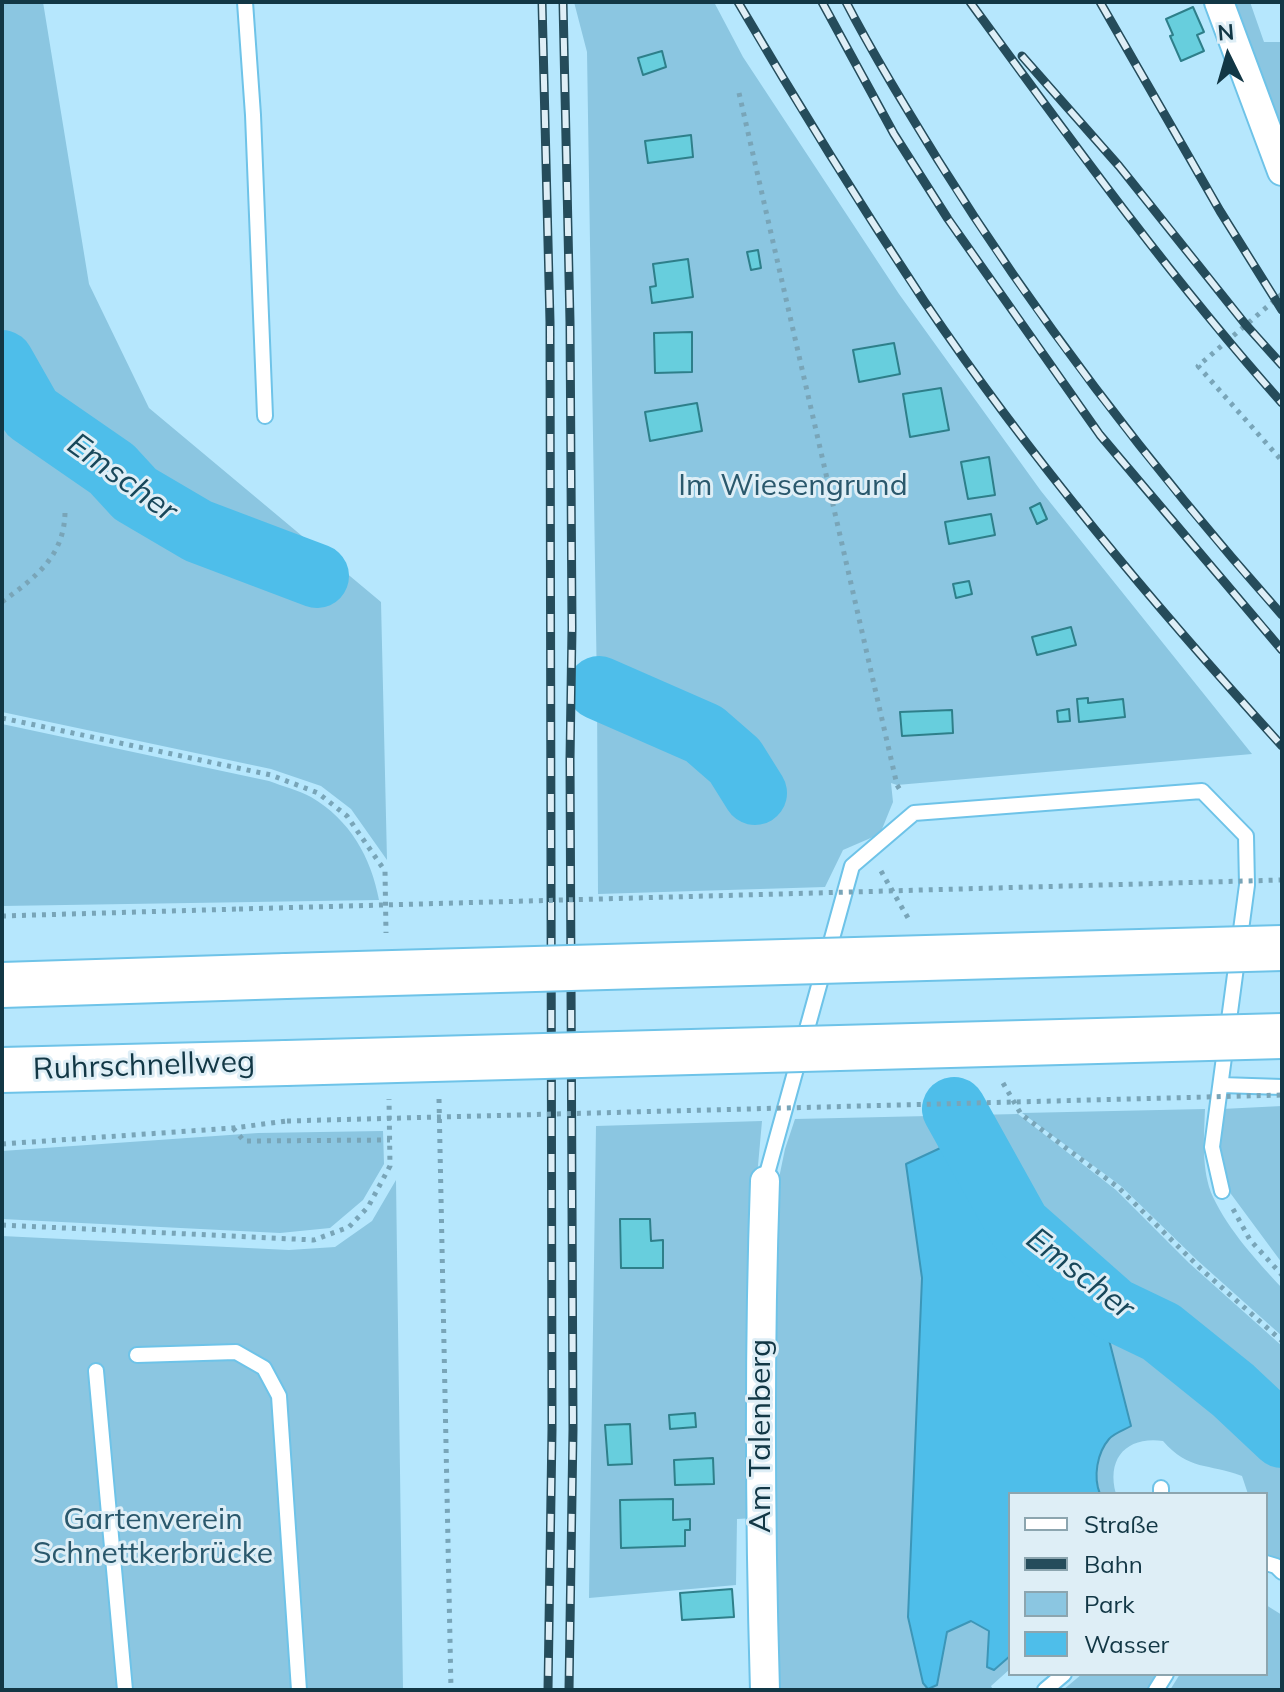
<!DOCTYPE html>
<meta charset="utf-8">
<style>
body{margin:0}
#map{position:relative;width:1284px;height:1692px;overflow:hidden;background:#b6e7fd;font-family:Mulish,sans-serif}
canvas{display:block}
.frame{position:absolute;inset:0;border:4px solid #123745;pointer-events:none}
.legend{position:absolute;left:1008px;top:1492px;width:260px;height:184px;box-sizing:border-box;background:#deeef6;border:2px solid #8ca5af;margin:0;padding:10px 14px;list-style:none;font-size:24px;color:#123745}
.legend li{display:flex;align-items:center;gap:16px;height:40px}
.legend b{width:40px;border:2px solid #8ca5af}
.north{position:absolute;left:1188px;top:16px;width:80px;height:80px;-webkit-text-stroke:6px #deeef6;paint-order:stroke;rotate:355deg;font-size:22px;font-weight:700;line-height:32px;text-align:center;color:#123745}
.north::after{content:'';display:block;margin:auto;width:28px;height:36px;background:#123745;clip-path:polygon(50% 0,100% 100%,50% 72%,0 100%)}
</style>
<div id="map">
<canvas width="1284" height="1692"></canvas>
<div class="frame"></div>
<ul class="legend">
<li><b style="height:10px;background:#fff"></b>Straße</li>
<li><b style="height:10px;background:#254c5b"></b>Bahn</li>
<li><b style="height:22px;background:#8bc6e1"></b>Park</li>
<li><b style="height:22px;background:#4ebeea"></b>Wasser</li>
</ul>
<div class="north">N</div>
</div>
<script>
const g = document.querySelector('canvas').getContext('2d');
g.lineJoin = 'round';
function fill(path, color) { g.fillStyle = color; g.fill(path, 'evenodd'); }
function trace(path, color, width, dash) { g.strokeStyle = color; g.lineWidth = width; g.lineCap = dash ? 'butt' : 'round'; g.setLineDash(dash || []); g.stroke(path); }
function write(font, color, halo, rows, align = 'center') {
  g.font = font + ' Mulish,sans-serif'; g.lineWidth = 6; g.setLineDash([]); g.textBaseline = 'middle'; g.strokeStyle = halo; g.fillStyle = color; for (const [text, x, y, turn = 0] of rows) {
    g.save(); g.translate(x, y); g.rotate((+turn || 0) * Math.PI / 180); g.textAlign = isNaN(turn) ? turn : align; if (halo) g.strokeText(text, 0, 0); g.fillText(text, 0, 0); g.restore();
  }
}
fill(new Path2D(`
 M2 2H43L89 284 149 408 381 602 387 860 351 809 321 786 271 769 2 712Z
 M574 2H714L743 57 899 294 1041 491 1252 754 897 785 891 783 893 802 880 834 843 850 825 887 598 894 597 691 587 52Z
 M1234 2H1250L1264 42H1282V139Z
 M2 724 269 781C282 786 298 790 311 797 350 820 371 857 379 900L2 906Z
 M1282 1106V1263L1231 1194 1218 1148 1222 1109Z
 M1205 1109C1204 1137 1201 1171 1213 1197 1229 1231 1257 1261 1282 1288V1336L1197 1260 1121 1186 1022 1113Z
 M1018 1114 1116 1190 1189 1263 1282 1346V1561L1266 1556V1494H1248L1242 1476C1208 1463 1189 1471 1163 1441 1127 1436 1106 1458 1116 1494H1010V1669L991 1686 993 1690H774L773 1207 785 1149 795 1119Z
 M762 1121 754 1210 755 1518 737 1519 736 1585 589 1598 596 1126Z
 M383 1131 384 1164 363 1200 330 1228 280 1233 2 1219V1151L258 1133Z
 M396 1180 403 1690H2V1236L289 1250 335 1247 372 1221Z
 M1266 1605 1282 1615V1690H1170L1180 1674H1266Z
 M1082 1674H1157L1147 1690H1063Z`), '#8bc6e1');
const water = new Path2D(`
 M949 1144 996 1232 1078 1310 1105 1324 1131 1426C1124 1430 1114 1433 1109 1439 1097 1453 1093 1477 1100 1494H1010V1656L994 1670 987 1667 989 1631 971 1621 947 1632 937 1685 928 1689 923 1683 908 1617 922 1278 906 1164Z`);
fill(water, '#4ebeea');
trace(water, '#3c96b8', 2);
trace(new Path2D(`
 M2 362 31 413 112 469 135 494 198 531 317 576
 M599 688 704 734 735 761 755 793
 M954 1109 1019 1226 1113 1309 1161 1332 1233 1390 1282 1436`), '#4ebeea', 64);
const building = new Path2D(`
 M1193 7 1204 32 1197 35 1204 51 1181 61 1170 36 1173 35 1166 19Z
 M662 51 666 67 643 75 638 58Z
 M691 135 693 157 648 163 645 141Z
 M758 250 761 268 751 270 747 252Z
 M688 259 693 297 652 303 650 287 656 286 653 264Z
 M692 332V372L655 373 654 333Z
 M894 343 900 374 859 382 853 350Z
 M941 388 949 430 910 437 903 394Z
 M697 403 702 431 650 441 645 412Z
 M989 457 995 495 968 499 961 462Z
 M1040 503 1047 519 1037 524 1030 508Z
 M991 514 995 535 949 544 945 522Z
 M969 581 972 594 956 598 953 584Z
 M1071 627 1076 645 1037 655 1032 637Z
 M1088 698V703L1123 699 1125 717 1079 722 1077 699Z
 M1069 709 1070 721 1058 722 1057 711Z
 M952 710 953 733 902 736 900 712Z
 M620 1219H650L651 1241 663 1240V1268H621Z
 M695 1413 696 1427 670 1429 669 1415Z
 M630 1424 632 1464 608 1465 605 1425Z
 M713 1458 714 1484 675 1485 674 1460Z
 M673 1499V1520L690 1519V1530H685V1546L621 1548 620 1500Z
 M732 1589 734 1617 682 1620 680 1593Z`);
fill(building, '#67cedd');
trace(building, '#2e7f8a', 2);
const lane = new Path2D(`
 M245 2 253 115 265 416
 M1221 1085 1282 1087
 M765 1181 852 866 914 813 1202 791 1246 836 1247 885 1212 1147 1222 1191
 M137 1355 236 1352 264 1368 279 1396 299 1690
 M96 1371 125 1690
 M1161 1494V1488
 M1266 1563 1276 1566 1282 1572
 M1045 1690 1064 1674
 M1156 1690 1166 1674`);
const street = new Path2D(`
 M1219 2 1282 171
 M765 1690C760 1520 759 1351 765 1181`);
const highway = new Path2D(`
 M2 985 286 976
 M2 1070 286 1063`);
trace(lane, '#6ec3e8', 18);
trace(street, '#6ec3e8', 32);
trace(highway, '#6ec3e8', 48);
trace(new Path2D(`
 M739 93 897 785 902 793
 M1282 294 1198 366 1282 461
 M2 602C37 576 66 555 65 508
 M2 718 271 775 318 793 347 816 385 871 386 933
 M881 871 908 918
 M2 916 239 909
 M1003 1083 1021 1114 1119 1188 1201 1269 1282 1341
 M439 1099 451 1690
 M233 1128 244 1141 390 1140
 M2 1144 233 1128 287 1121
 M1233 1209 1250 1240 1282 1275
 M2 1225 314 1240 349 1227 368 1207 390 1166 389 1099`), '#79a5b8', 5, [4, 6]);
trace(lane, '#fff', 14);
trace(street, '#fff', 28);
trace(highway, '#fff', 44);
const rail = new Path2D(`
 M542 2 550 322 552 1429 548 1690
 M563 2 570 322 572 628 570 759 573 1429 569 1690
 M738 2C797 103 859 203 924 301 1031 459 1154 605 1282 746
 M822 2 894 134 948 219 1100 435 1282 650
 M846 2C874 56 906 108 938 160 1039 322 1155 472 1282 615
 M970 2C1070 139 1169 276 1282 403
 M1100 2 1220 211 1282 310
 M1022 56 1119 166 1246 325 1282 365`);
trace(rail, '#254c5b', 9);
trace(rail, '#deeef6', 6, [18]);
const highwayBridge = new Path2D(`
 M286 976 1282 948
 M286 1063 1282 1036`);
trace(highwayBridge, '#6ec3e8', 48, []);
trace(new Path2D(`
 M239 909 1282 880
 M287 1121 1282 1095`), '#79a5b8', 5, [4, 6]);
trace(highwayBridge, '#fff', 44);
write('30px', '#2a586c', '#deeef6', [
 ["Im Wiesengrund",793,486],
 ["Gartenverein",153,1520],
 ["Schnettkerbrücke",153,1554]
]);
write('30px', '#123745', '#deeef6', [
 ["Ruhrschnellweg",144,1066,-2],
 ["Am Talenberg",761,1436,-90]
]);
write('italic 32px', '#18475a', '#deeef6', [
 ["Emscher",122,478,36],
 ["Emscher",1080,1274,38]
]);
</script>
